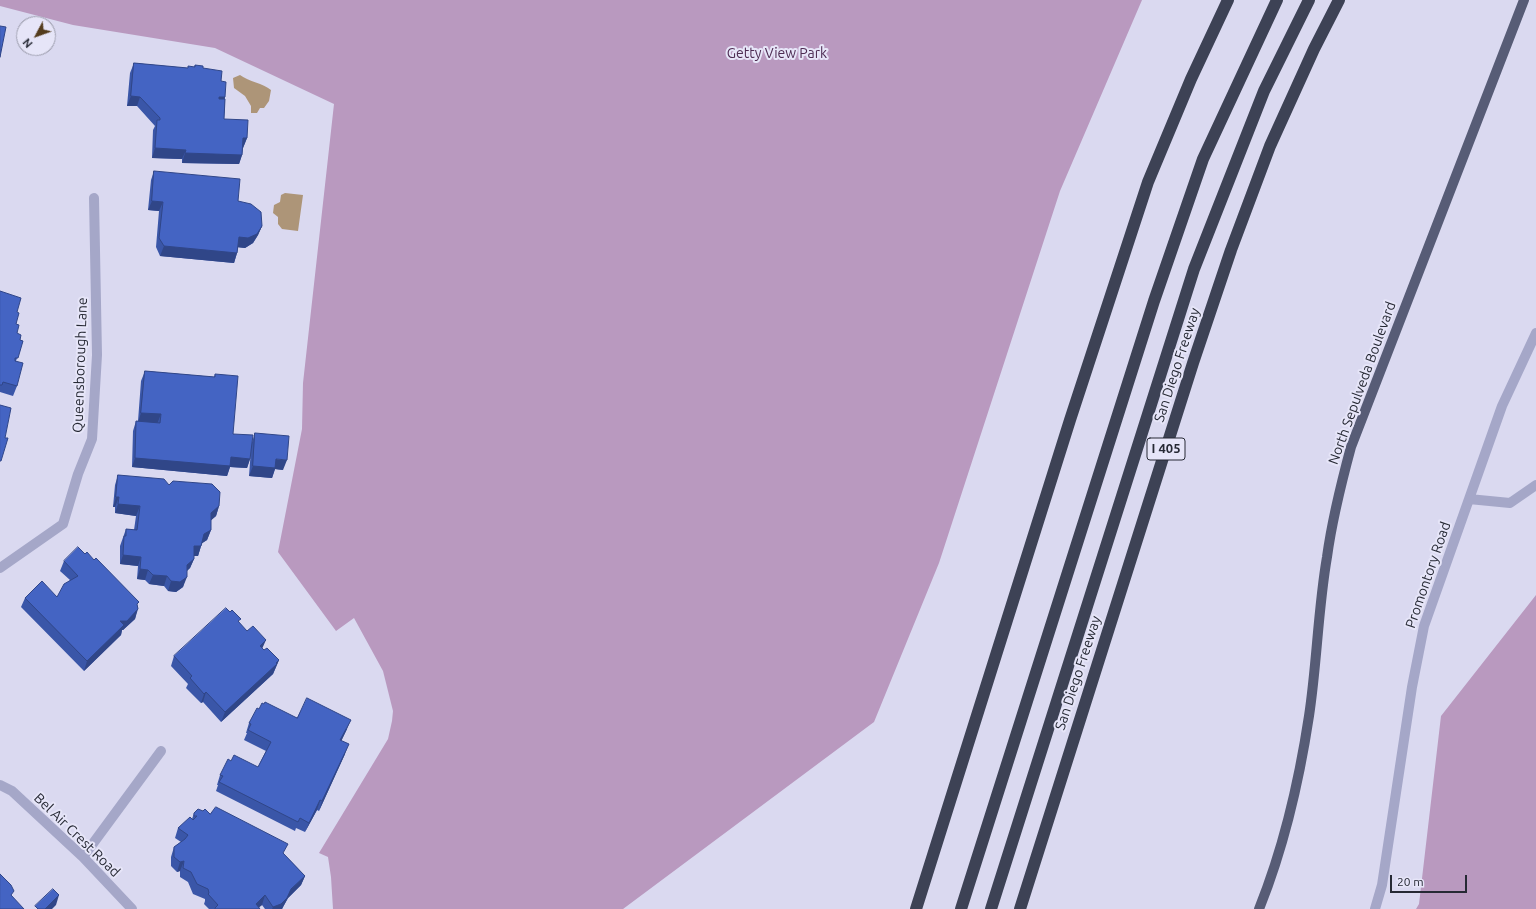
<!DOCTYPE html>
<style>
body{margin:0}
#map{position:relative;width:1536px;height:909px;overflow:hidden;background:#dad9f0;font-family:Ubuntu,sans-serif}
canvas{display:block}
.north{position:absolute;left:16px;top:16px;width:40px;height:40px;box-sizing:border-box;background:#e6e5f8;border:1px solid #999aaa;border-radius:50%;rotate:229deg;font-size:11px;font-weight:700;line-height:16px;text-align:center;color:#262934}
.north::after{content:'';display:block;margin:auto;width:14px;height:18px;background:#543c1d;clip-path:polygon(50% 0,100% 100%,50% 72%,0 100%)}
.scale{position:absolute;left:1390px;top:875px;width:77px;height:18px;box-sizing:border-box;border:2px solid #262934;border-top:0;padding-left:5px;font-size:12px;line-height:14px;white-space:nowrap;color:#262934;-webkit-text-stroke:3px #e6e5f8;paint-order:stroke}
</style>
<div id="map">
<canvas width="1536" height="909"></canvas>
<div class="north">N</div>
<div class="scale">20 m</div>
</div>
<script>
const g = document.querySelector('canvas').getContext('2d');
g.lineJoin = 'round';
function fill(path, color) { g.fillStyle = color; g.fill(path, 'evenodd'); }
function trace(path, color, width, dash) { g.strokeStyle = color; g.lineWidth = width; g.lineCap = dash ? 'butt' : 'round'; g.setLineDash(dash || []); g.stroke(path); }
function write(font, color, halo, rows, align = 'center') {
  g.font = font + ' Ubuntu,sans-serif'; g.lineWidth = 4; g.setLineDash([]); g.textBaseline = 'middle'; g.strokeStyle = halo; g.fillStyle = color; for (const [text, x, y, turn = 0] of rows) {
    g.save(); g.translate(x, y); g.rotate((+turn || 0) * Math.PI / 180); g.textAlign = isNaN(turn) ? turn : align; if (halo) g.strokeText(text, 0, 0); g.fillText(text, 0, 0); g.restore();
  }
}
fill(new Path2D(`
 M0 0H1142L1060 191 939 563 874 722 623 909H333L331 877 328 857 319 853 388 739 392 721 393 711 383 671 354 618 336 631 278 552 302 429 303 383 334 104 215 48 73 25 0 6Z
 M1536 595V909H1416L1419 904 1441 716Z`), '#b999bf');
fill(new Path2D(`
 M240 75C249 82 263 83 271 90L269 101 264 108H260L257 113H251V106L245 96 234 88 233 78Z
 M285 193 303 195 298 231 282 229 278 224V217L273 213 274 205 280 202 281 195Z`), '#ad9578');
trace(new Path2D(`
 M1469 499 1510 503 1536 485
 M0 568 63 524 78 474 92 439 97 355 94 198
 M0 785 12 791 83 857 132 909
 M83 857 161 751
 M1375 909 1382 885 1412 687 1424 626 1502 406 1536 333`), '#a5a7c8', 10);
trace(new Path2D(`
 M1259 909C1284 847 1299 782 1309 716 1317 663 1318 609 1327 557 1332 520 1341 484 1351 447L1524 0`), '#575c76', 10);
trace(new Path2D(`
 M916 909 1070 420 1148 182 1191 79 1228 0
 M961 909 1154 301 1203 159 1277 0
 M991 909 1194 269 1264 91 1309 0
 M1020 909 1193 363 1231 250 1270 146 1314 49 1339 0`), '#3d4255', 12);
fill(new Path2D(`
 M134 63 187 68 194 67 195 65 203 68 221 81 225 99 224 119 247 138 243 148 242 155 239 164 182 163V159L152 158 153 130 155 126 137 106H127L130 73Z
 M154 171 238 201 262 226 258 235 253 243 245 248 238 247 237 253 234 263 160 256 156 247 159 211 148 210 151 180Z
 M0 291 17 312 16 324 17 333 20 340 23 341 16 361 17 386 13 396 0 392Z
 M145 371 214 377 215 374 233 434 252 442 255 433 283 470 275 469 272 478 249 476 251 449 250 459 247 468 230 467 227 476 132 467 133 431 136 421H138L141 381Z
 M118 475 169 485 219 506 216 516 211 520V530L207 540 202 543 198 556H194V559L190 568 187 571 183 587 176 592 168 591 164 586 149 584 145 580 137 579 138 566 120 564V546L126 529 134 530 136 516 115 513V507H113L115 485Z
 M64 561 138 606 135 619 123 630H122L121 635 84 671 21 607 25 598 57 597 70 580 60 571Z
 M239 623 264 650 279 660 273 674 221 722 203 702 201 703 186 688 188 684 171 666 174 656Z
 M259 709 347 729 341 741 345 754 319 811 317 810 305 832 296 828 295 831 216 791 218 785H217L220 775 231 761 258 767 266 751 244 740 247 733H246L249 723Z
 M194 813 210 814 284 854 305 876 301 885 288 898 283 907 282 909H265L262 905 259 907 260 909H209L204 904 205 901V899L193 894 188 882 180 877V871L177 872 171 866V857L174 847 181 842 175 838 178 828 192 819Z`), '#3a56a8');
fill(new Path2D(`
 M131 96 140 97 137 106H127Z
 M219 97H225L222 107 216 106Z
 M243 138H247L243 148H240Z
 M155 148 186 150 182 159 152 158Z
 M185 153 242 155 239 164 182 163Z
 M152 201 163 202 159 211 148 210Z
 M262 226 258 235 253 243 245 248 235 247 239 237Z
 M164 246 237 253 234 263 160 256Z
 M141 413 161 414 157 424 138 422Z
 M231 457 250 459 247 468 230 467 227 476 132 467 135 458Z
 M276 459 287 460 283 470 275 469 272 478 249 476 253 466Z
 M116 497H119L115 507H113Z
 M118 504 140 506 136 516 115 513Z
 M219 506 216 516 208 523 211 513Z
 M211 530 207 540 201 544 204 534Z
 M194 546H201L198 556H191Z
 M123 555 141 557 138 566 120 564Z
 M194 559 190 568 183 574 187 565Z
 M140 569 148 570 145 580 137 579Z
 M153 575 167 576 164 586 149 584Z
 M187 577 183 587 176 592 168 591 171 581Z
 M138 609 135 619 123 630H122L121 635 84 671 87 661 120 621Z
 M266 640 262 649 260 646Z
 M279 660 273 674 221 722 225 712Z
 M206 692 203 702 201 703 204 694Z
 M351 720 347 729 337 750 340 740Z
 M349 744 345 754 319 811 322 801Z
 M320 800 317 810 305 832 309 823Z
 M184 861 180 871 177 872 180 862Z
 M305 876 301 885 288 898 283 907 282 909H272L273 907Z
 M59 895 56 905 52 909H45Z
 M265 895 262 905 257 909 256 904Z`), '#304688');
const building = new Path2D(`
 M0 26 6 27 0 57Z
 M134 63 188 68V66L195 67V65L203 66V68L222 71 221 81 226 82 225 97H219V99H225L224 119 248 120 247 138H243L242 155 185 153 186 150 155 148 157 120H160V118L140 97 131 96Z
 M154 171 240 179 238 201 251 204 261 212 262 226 257 234 248 238 239 237 237 253 164 246 159 238 163 202 152 201Z
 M0 291 21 298 17 312 19 313 16 324 19 325 17 333 21 335 20 340 23 341 18 358H15V361L23 363 17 386 3 382 2 385H0Z
 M145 371 215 377V374L238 376 233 434 253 435 250 459 231 457 230 466 135 458 136 421 160 423 161 414 141 413Z
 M0 405 11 408 5 438H8L1 461H0Z
 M255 433 289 436 287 460 276 459 275 468 253 466Z
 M118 475 164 479 169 485 173 481 212 484 220 492 219 506 211 513V530L204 534 201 546H194V559L187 565V577L180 582 171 581 167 576 153 575 148 570 140 569 141 557 123 555 124 536H126V529L137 530 140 506 118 504 119 497H116Z
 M78 547 85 554 87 552 94 560 96 558 139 602 137 604 138 609 127 621H120L124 625 87 661 25 598 42 581 57 597 64 584 78 576 64 561Z
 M226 608 230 612 232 610 241 619 238 621 247 631 253 626 266 640 260 646 264 650 267 648 279 660 276 663 277 664 225 712 206 692 204 694 190 678 192 676 174 656Z
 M307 698 351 720 340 740 349 744 322 801 320 800 309 823 300 818 298 822 219 782 223 776 220 775 228 759 231 761 234 755 258 767 271 742 248 730 251 724 249 723 257 708 259 709 262 703 264 704 265 702 297 718Z
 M216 807 288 844 283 853 305 876 291 889 287 898 281 904 273 907 265 895 256 904 260 909H215V908L218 905 208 894 209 893 208 889 197 884 191 872 183 868 184 861 180 862 174 857V847L185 839 188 835 178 828 190 817 193 820 197 816H194V813L198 809 203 811 205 809 210 814Z
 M0 874 11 885 14 891 11 895 24 909H0Z
 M53 889 59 895 45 909H38L35 906Z`);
fill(building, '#4464c3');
trace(building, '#304688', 1);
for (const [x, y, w] of [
 [1166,449,38]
]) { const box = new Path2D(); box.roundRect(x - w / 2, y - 11, w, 22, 3); g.fillStyle = '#e6e5f8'; g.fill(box); trace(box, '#262934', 1); }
write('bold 13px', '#262934', null, [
 ["I 405",1166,449]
]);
write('14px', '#4d2b52', '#e6e5f8', [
 ["Getty View Park",777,53]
]);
write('14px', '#262934', '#e6e5f8', [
 ["Queensborough Lane",80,365,-88],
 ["San Diego Freeway",1177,365,-72],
 ["North Sepulveda Boulevard",1362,383,-70],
 ["Promontory Road",1428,575,-71],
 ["San Diego Freeway",1078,673,-72],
 ["Bel Air Crest Road",77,835,44]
]);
</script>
